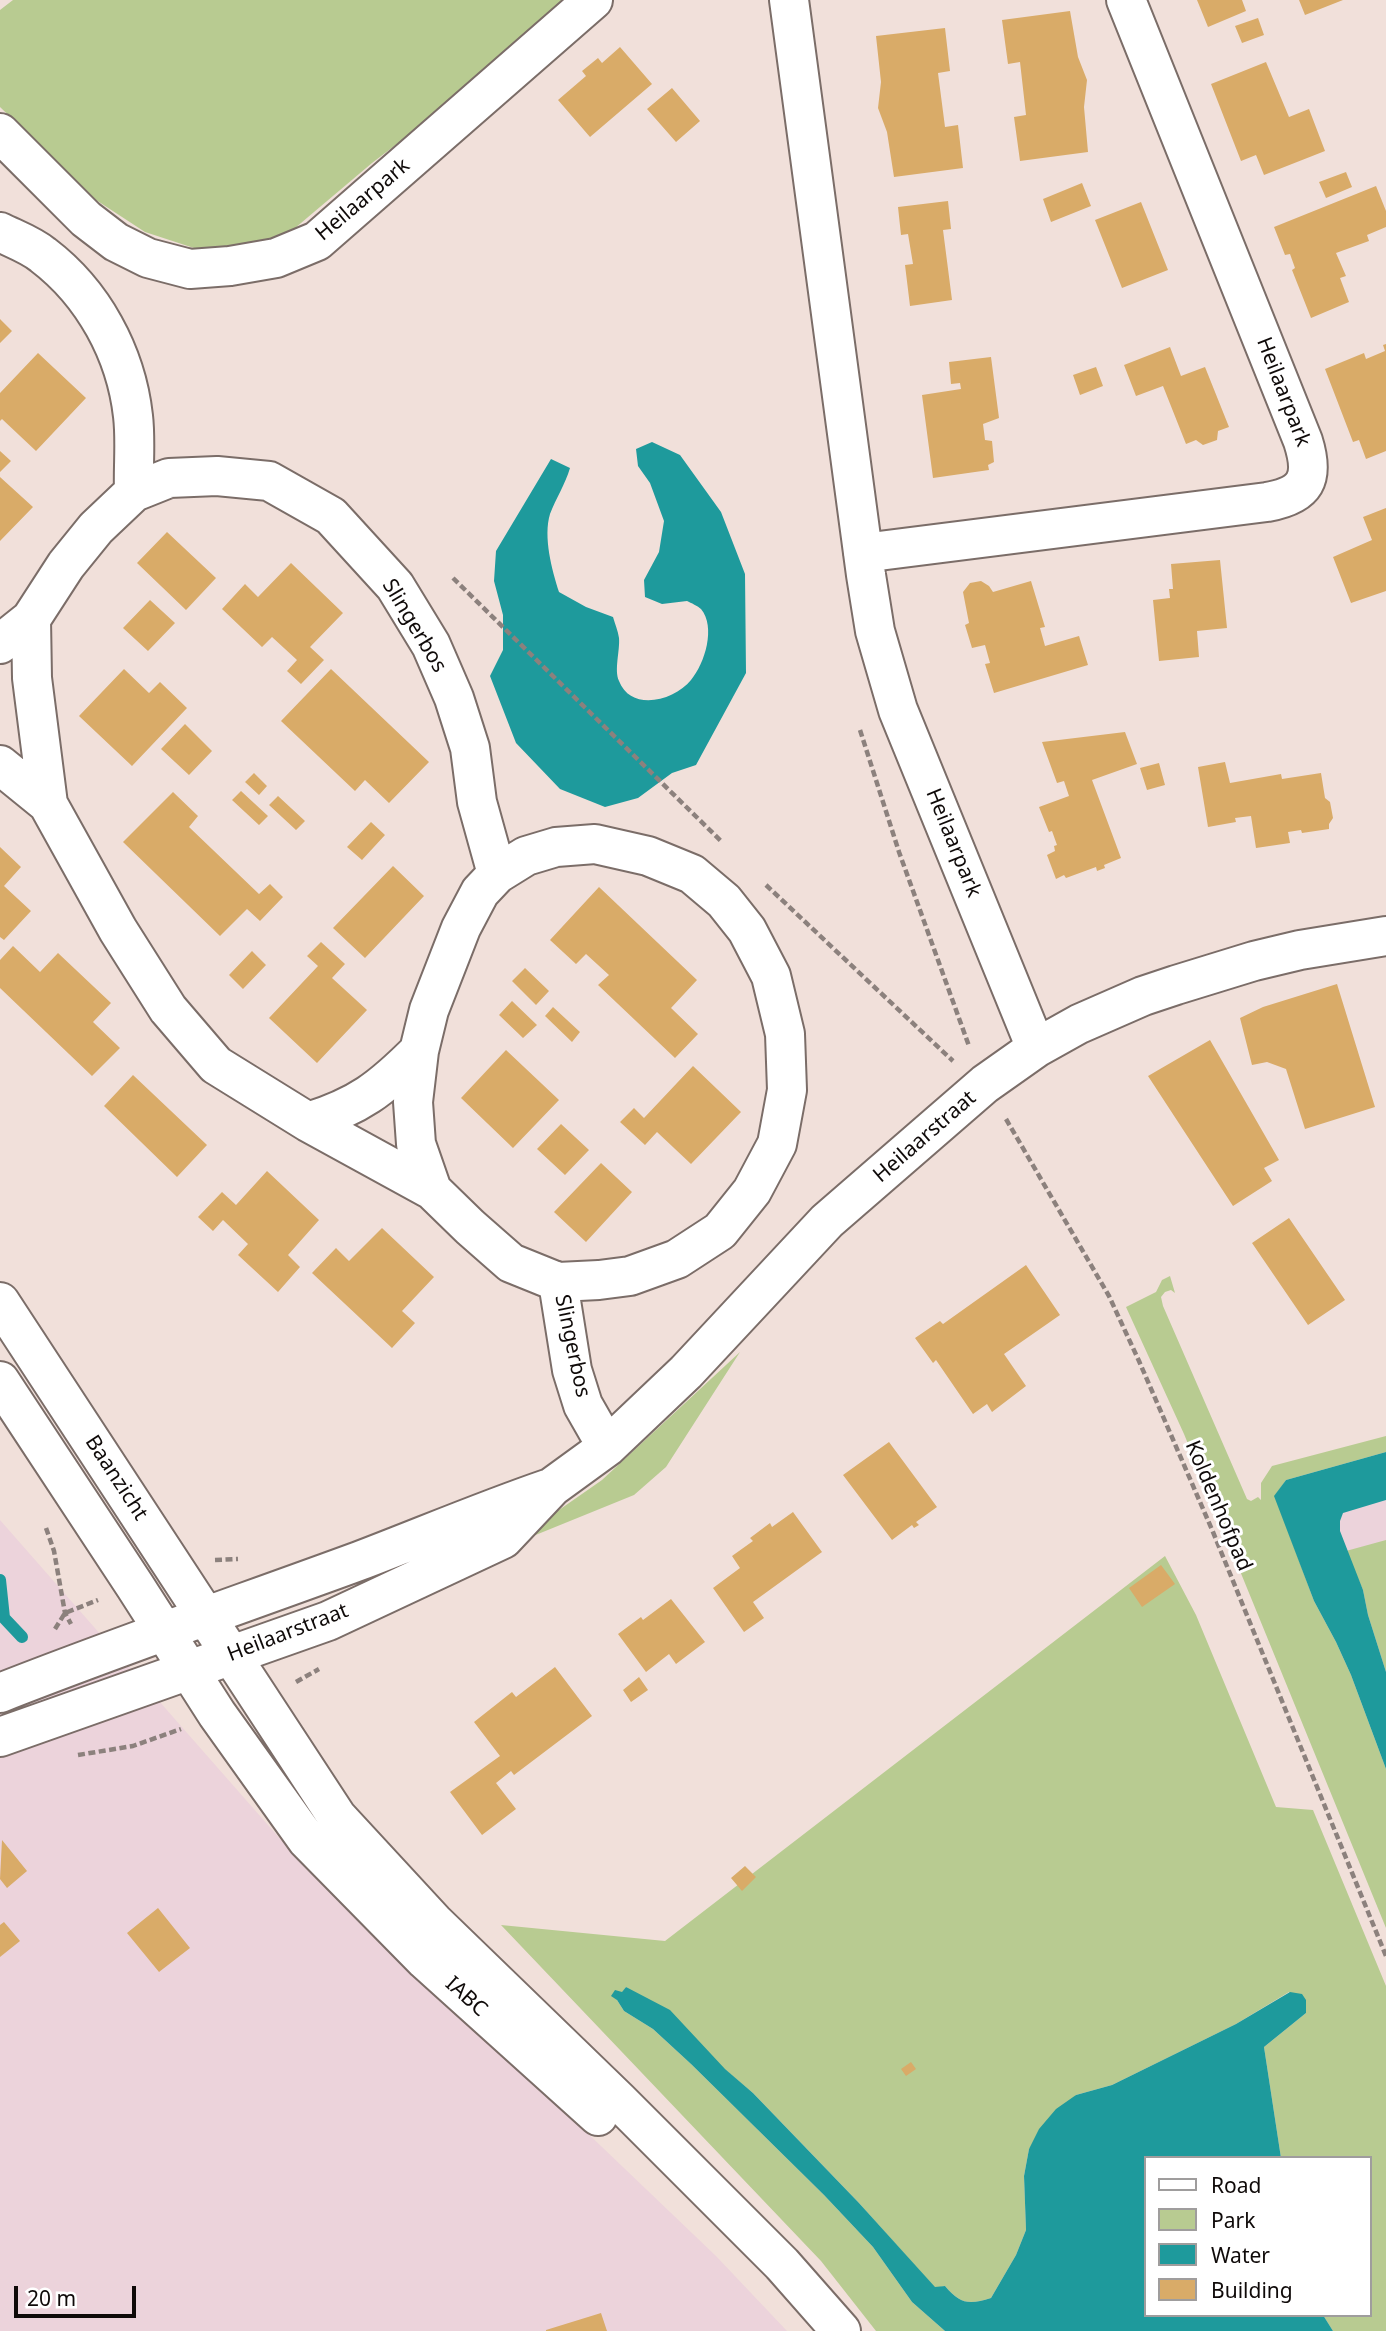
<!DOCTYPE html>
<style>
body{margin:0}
#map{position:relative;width:1386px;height:2331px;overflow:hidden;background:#f1e0da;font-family:"Noto Sans",sans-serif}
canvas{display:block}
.legend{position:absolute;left:1144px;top:2156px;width:228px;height:161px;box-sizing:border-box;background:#fff;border:2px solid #9f9d9d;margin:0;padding:9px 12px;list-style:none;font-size:21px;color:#0f0a09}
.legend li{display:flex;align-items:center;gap:14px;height:35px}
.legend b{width:35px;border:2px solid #9f9d9d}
.scale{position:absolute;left:14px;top:2286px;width:122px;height:32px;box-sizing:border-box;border:4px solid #0f0a09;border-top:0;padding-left:9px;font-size:21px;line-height:24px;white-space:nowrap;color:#0f0a09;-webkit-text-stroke:5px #fff;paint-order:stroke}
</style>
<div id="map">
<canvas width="1386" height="2331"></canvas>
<ul class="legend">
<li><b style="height:9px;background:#fff"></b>Road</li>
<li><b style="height:19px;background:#b8cb91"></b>Park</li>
<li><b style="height:19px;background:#1e9a9c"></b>Water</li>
<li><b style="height:19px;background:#d9ab68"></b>Building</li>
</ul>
<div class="scale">20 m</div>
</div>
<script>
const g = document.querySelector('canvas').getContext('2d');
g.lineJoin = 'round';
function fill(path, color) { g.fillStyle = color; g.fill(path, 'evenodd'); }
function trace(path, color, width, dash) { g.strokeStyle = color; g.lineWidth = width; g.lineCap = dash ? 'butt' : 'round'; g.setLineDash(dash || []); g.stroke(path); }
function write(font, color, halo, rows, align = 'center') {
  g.font = font + ' "Noto Sans",sans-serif'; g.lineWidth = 6; g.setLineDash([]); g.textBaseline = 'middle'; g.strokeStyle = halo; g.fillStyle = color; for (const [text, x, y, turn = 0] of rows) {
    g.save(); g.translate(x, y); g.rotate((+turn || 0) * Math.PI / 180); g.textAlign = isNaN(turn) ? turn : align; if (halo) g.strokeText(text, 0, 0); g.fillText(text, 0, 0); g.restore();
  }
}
fill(new Path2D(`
 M1386 1492V1742L1314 1513Z
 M0 1520 282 1841 716 2256 787 2331H0Z`), '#ecd3db');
fill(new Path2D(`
 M13 0H564L423 124 372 163 288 234 249 248 197 249 145 232 96 200 0 107V10Z
 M1170 1276 1175 1293 1171 1290 1165 1292 1161 1297 1163 1306 1247 1499 1251 1501 1258 1497 1261 1500V1483L1272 1466 1386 1436V1452L1286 1480 1275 1496 1314 1601 1336 1642 1351 1675 1386 1769V1928L1184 1434 1126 1307 1156 1292 1162 1280Z
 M740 1352 666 1467 634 1495 506 1547 602 1480Z
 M1386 1540V1672L1368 1615 1363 1590 1346 1551Z
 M1165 1556 1196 1615 1276 1807 1313 1810 1386 1986V2331H1333L1323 2315H1370V2158H1281L1264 2047 1306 2013 1289 1992 1236 2024 1112 2085 1076 2095 1029 2149 1024 2176 1026 2230 1016 2255 991 2298C969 2305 960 2304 945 2286L935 2288 859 2203 753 2093 626 1987 617 2000 624 2011 653 2029 691 2064 824 2195 873 2247 912 2302 945 2331H876L821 2261 501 1925 665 1941Z`), '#b8cb91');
fill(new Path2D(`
 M652 442 680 455 721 512 745 574 746 673 696 765 672 773 638 798 605 807 560 789 516 743 490 676 503 650V615L494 581 496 551 551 459 570 468C565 485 556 498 550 514 543 537 552 570 559 592L586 607 613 617C615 624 618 631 619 638 620 651 614 670 619 681 631 712 674 701 691 680 705 663 716 627 701 609 698 606 691 603 687 601L662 604 645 597 644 580 659 552 664 521 650 483 638 466 636 449Z
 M1386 1452V1500L1343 1513 1340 1521V1531L1363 1590 1368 1615 1386 1672V1769L1351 1675 1336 1642 1314 1601 1274 1496 1286 1480Z
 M626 1987 670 2010 725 2069 753 2093 859 2203 935 2287 945 2286C960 2304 969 2305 991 2298L1016 2255 1026 2230 1024 2176 1029 2149 1039 2129 1056 2109 1076 2095 1112 2085 1236 2024 1290 1992 1302 1994 1306 2000V2013L1264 2047 1281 2158H1146V2315H1323L1333 2331H945L912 2302 873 2247 824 2195 691 2064 653 2029 624 2011 617 2000 611 1996 615 1990 622 1992Z`), '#1e9a9c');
trace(new Path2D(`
 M0 1580 4 1618 22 1637`), '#1e9a9c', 12);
fill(new Path2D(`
 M1197 0H1242L1246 11 1208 27Z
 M1299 0H1343L1305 15Z
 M1070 11 1078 57 1087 80 1084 107 1088 152 1020 161 1014 117 1026 115 1020 62 1008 64 1002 20Z
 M1258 18 1264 35 1242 43 1235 26Z
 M945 28 950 71 938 73 945 127 958 125 963 168 894 177 887 132 878 108 881 82 876 36Z
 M620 47 652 84 590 137 558 100 586 76 582 71 598 58 602 63Z
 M1266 62 1289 117 1309 109 1325 151 1264 175 1256 155 1241 161 1211 84Z
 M672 88 700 121 676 142 647 109Z
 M1346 172 1352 187 1326 198 1319 182Z
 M1082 183 1091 206 1051 222 1043 199Z
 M1376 186 1386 211V227L1367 235 1369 241 1336 253 1346 276 1340 278 1349 302 1311 318 1292 270 1295 268 1290 254 1285 255 1274 227Z
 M948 201 951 229 943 230 952 300 910 306 905 265 913 264 908 234 901 235 898 207Z
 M1141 202 1168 270 1122 288 1095 220Z
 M0 319 12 331 0 343Z
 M1386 344V451L1366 459 1359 440 1353 442 1325 369 1364 353 1366 359 1385 351 1383 345Z
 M1170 347 1181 376 1205 367 1229 427 1218 431 1217 440 1203 445 1196 440 1186 444 1163 386 1136 396 1124 365Z
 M38 353 86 398 36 451 2 419 0 421V393Z
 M991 357 999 418 983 424 985 440 992 441 994 462 988 465 989 470 933 478 922 395 961 389 960 383 951 384 949 362Z
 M1096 367 1103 386 1080 395 1073 375Z
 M0 451 11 461 0 472Z
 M0 477 33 507 0 541Z
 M1386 508V591L1351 603 1333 557 1372 540 1363 517Z
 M167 532 216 578 186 610 137 563Z
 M1220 560 1227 628 1197 631 1199 657 1159 661 1153 600 1170 598 1169 589H1173L1171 564Z
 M291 563 343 613 310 647 324 660 301 684 287 671 297 660 272 637 262 647 222 609 245 584 258 597Z
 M981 581 989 586 993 592 1031 581 1045 627 1040 628 1045 646 1079 636 1088 665 994 693 985 664 990 663 985 645 972 648 965 625 969 623 963 592 970 583Z
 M150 600 175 623 148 651 123 628Z
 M124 669 149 693 160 682 187 708 132 766 79 716Z
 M331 669 429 762 389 803 365 780 355 791 281 721Z
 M185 724 212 751 189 775 161 749Z
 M1125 732 1137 764 1092 780 1121 858 1104 865 1105 868 1097 871 1096 867 1066 878 1064 875 1056 879 1047 855 1055 851 1054 846 1057 845 1052 831 1049 832 1039 807 1069 796 1064 781 1057 783 1042 742Z
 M1225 762 1230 783 1281 774 1282 779 1321 773 1325 798 1330 802 1333 818 1329 824V829L1302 833 1301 830 1288 832 1290 843 1256 848 1251 816 1235 818 1236 822 1208 827 1198 767Z
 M1159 763 1165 785 1147 790 1140 768Z
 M254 773 267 786 259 795 245 782Z
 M241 791 268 816 259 825 232 800Z
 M173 792 198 816 189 827 259 894 270 884 283 897 260 921 247 909 220 936 123 842Z
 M278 796 305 821 296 830 269 805Z
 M371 822 385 835 362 860 347 847Z
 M0 847 21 867 4 886 31 911 4 940 0 937Z
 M393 866 424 896 365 958 333 928Z
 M599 887 697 980 671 1008 698 1034 675 1058 598 985 609 975 586 954 576 964 550 940Z
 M321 942 345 964 332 978 367 1010 317 1063 269 1018 318 966 307 956Z
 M13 946 40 972 58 953 111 1003 93 1022 120 1048 92 1076 0 988V960Z
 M252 951 266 965 243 989 229 975Z
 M525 968 549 991 536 1005 512 981Z
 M1337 984 1375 1107 1305 1129 1286 1069 1267 1062 1252 1065 1240 1018 1263 1007Z
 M512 1001 537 1025 523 1038 499 1015Z
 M553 1007 580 1032 572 1042 545 1016Z
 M1210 1040 1279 1160 1264 1168 1272 1181 1233 1206 1148 1076Z
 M506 1050 559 1100 513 1148 461 1098Z
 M693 1066 741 1112 691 1164 657 1132 645 1145 620 1122 634 1108 644 1118Z
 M133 1075 207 1145 177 1177 104 1106Z
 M561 1124 589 1150 565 1175 537 1149Z
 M601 1163 632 1192 586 1242 554 1212Z
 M267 1171 319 1220 288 1255 300 1267 278 1292 238 1255 248 1244 223 1220 213 1231 198 1217 222 1192 236 1205Z
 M1289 1218 1345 1300 1308 1325 1252 1243Z
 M382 1228 434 1277 402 1311 415 1323 392 1348 312 1273 336 1248 349 1261Z
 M1026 1265 1060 1315 1004 1354 1026 1386 992 1412 987 1404 973 1414 936 1360 933 1363 915 1338 940 1321 943 1324Z
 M889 1442 937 1507 916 1522 919 1525 914 1528 912 1525 892 1540 843 1475Z
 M793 1512 822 1552 753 1602 764 1618 744 1632 713 1588 740 1568 732 1556 753 1541 750 1538 770 1523 772 1527Z
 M1161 1565 1175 1584 1142 1607 1129 1588Z
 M671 1599 705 1642 676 1664 669 1654 646 1672 618 1634 641 1617 643 1620Z
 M555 1667 592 1716 514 1775 511 1771 496 1783 516 1809 482 1835 450 1792 500 1756 474 1722 512 1692 516 1697Z
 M639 1677 648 1690 631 1702 623 1690Z
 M2 1840 27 1871 7 1888 0 1879Z
 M745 1866 756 1877 742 1891 731 1878Z
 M158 1908 190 1948 159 1972 127 1933Z
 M4 1922 20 1941 0 1957V1925Z
 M911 2062 916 2069 906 2076 901 2069Z
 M601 2313 607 2331H546V2330Z`), '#d9ab68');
const minor = new Path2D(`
 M789 0 866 575 875 631 898 710 1036 1048
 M0 133 86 219 116 242 148 258 190 269 230 266 276 258 317 241 593 0
 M0 232C14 239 31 245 43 255 93 293 126 353 133 416 136 441 133 467 134 492
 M863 553 1267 502C1306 495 1315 479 1303 441L1126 0
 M0 644 31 619
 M0 765 48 804 118 930 168 1009 216 1065 308 1122 432 1190 470 1227 511 1263 558 1282 599 1280 630 1276 677 1259 720 1231 752 1191 777 1144 787 1090 785 1034 771 976 747 930 724 901 692 874 648 856 595 844 556 847 526 856 497 874 480 892 461 928 429 1010 419 1051 413 1102 416 1144 432 1190
 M48 804 32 678 31 619 66 565 96 528 134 492 169 478 217 476 269 481 331 516 395 586 431 645 454 698 470 748 477 802 497 874
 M308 1122C359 1106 381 1089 419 1051
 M558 1282 572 1370 583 1405 607 1447
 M0 1302 337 1817 434 1922 619 2101 782 2264 841 2331
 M0 1381 135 1586 217 1714 307 1840 425 1960 598 2116
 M0 1693C119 1646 239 1605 359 1561 422 1537 483 1511 547 1489
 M0 1737 328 1621 503 1539 552 1487 607 1447 686 1372 827 1221 985 1084 1036 1048 1079 1024 1143 996 1176 985 1254 961 1300 950 1386 936`);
trace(minor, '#7b6d68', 42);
trace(new Path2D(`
 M453 578 722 842
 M860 730 899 852 969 1046
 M766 885 953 1061
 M1006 1119 1109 1296 1139 1361 1213 1532 1386 1956
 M46 1528 54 1551 65 1613 71 1624
 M215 1560 238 1559
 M55 1629 65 1613 98 1600
 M296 1682 319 1669
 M78 1755 133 1746 181 1729`), '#8c817d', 4.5, [7, 3.5]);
trace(minor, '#fff', 38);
write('21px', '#0f0a09', '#fff', [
 ["Heilaarpark",363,200,-40],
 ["Heilaarpark",1283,392,69],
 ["Slingerbos",414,626,59],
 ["Heilaarpark",953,843,68],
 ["Heilaarstraat",925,1137,-41],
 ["Slingerbos",572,1346,78],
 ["Baanzicht",116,1478,57],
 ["Koldenhofpad",1218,1506,67],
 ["Heilaarstraat",288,1633,-21],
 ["IABC",466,1997,42]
]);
</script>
